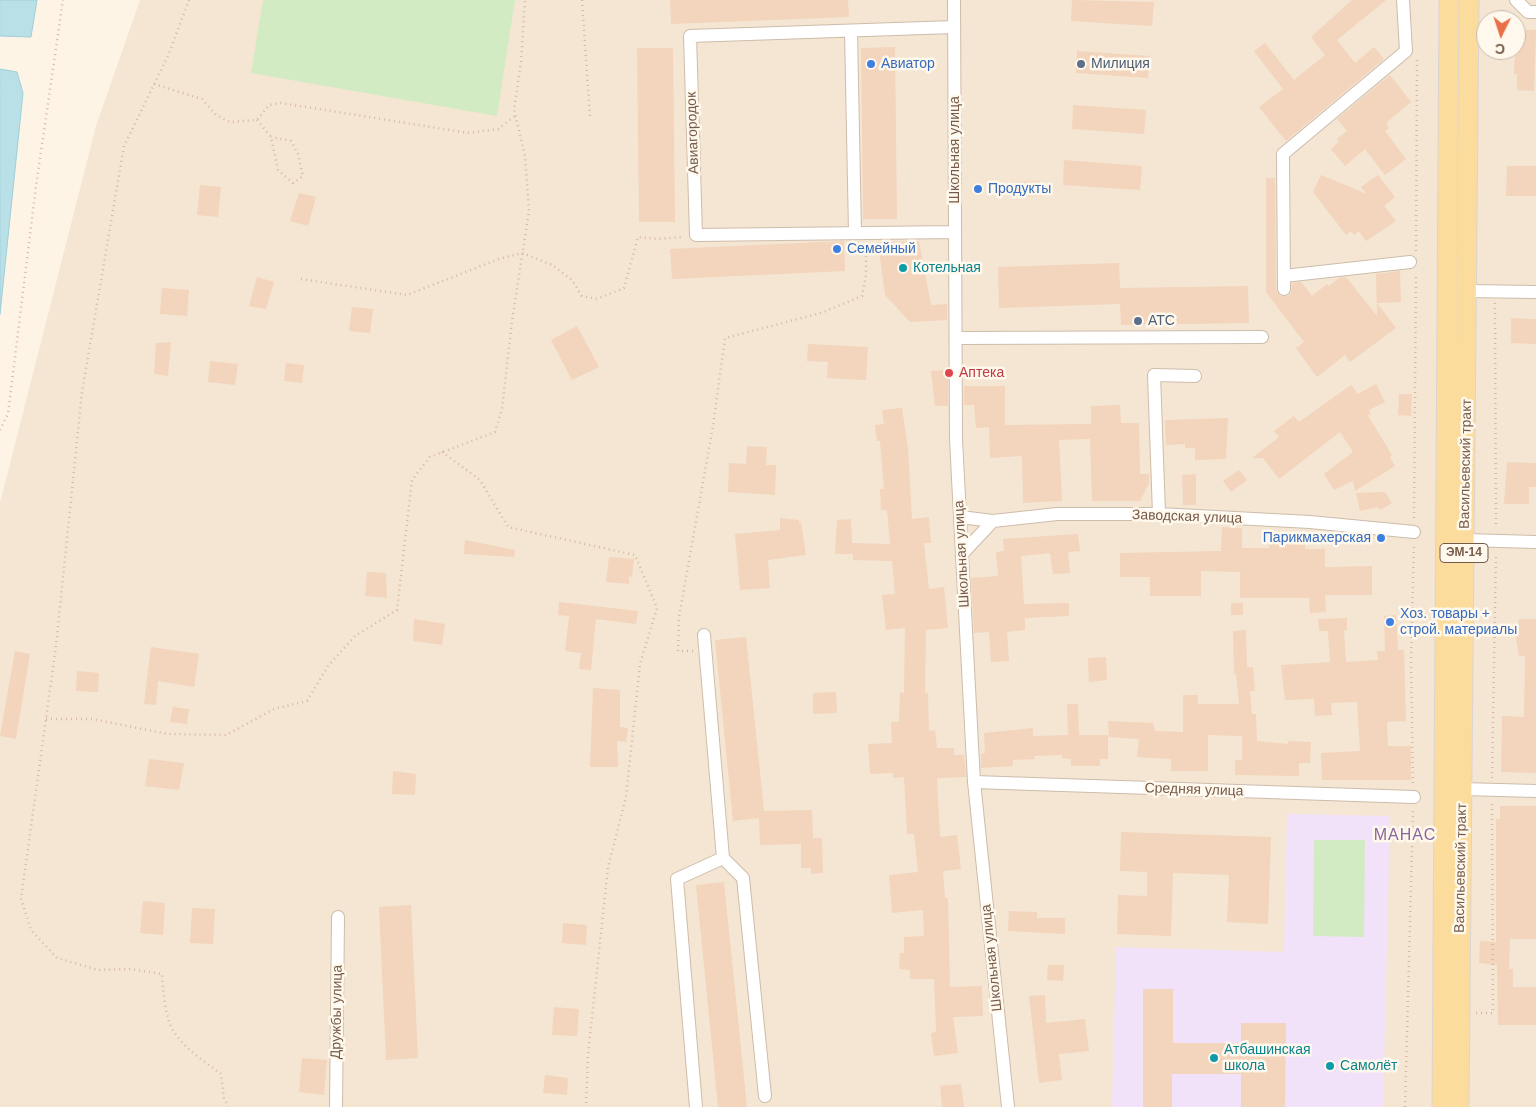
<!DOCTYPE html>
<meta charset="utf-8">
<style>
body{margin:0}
#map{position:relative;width:1536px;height:1107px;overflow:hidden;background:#fdf4e5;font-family:Arial,sans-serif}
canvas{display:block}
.north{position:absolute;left:1476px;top:10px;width:50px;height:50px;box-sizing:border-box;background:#fff8ec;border:1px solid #c8b9ab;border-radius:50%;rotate:184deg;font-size:14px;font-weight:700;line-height:20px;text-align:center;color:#765b4a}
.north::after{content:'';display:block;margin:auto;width:18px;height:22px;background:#e87148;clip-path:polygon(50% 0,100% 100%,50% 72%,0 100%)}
</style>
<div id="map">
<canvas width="1536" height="1107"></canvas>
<div class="north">С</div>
</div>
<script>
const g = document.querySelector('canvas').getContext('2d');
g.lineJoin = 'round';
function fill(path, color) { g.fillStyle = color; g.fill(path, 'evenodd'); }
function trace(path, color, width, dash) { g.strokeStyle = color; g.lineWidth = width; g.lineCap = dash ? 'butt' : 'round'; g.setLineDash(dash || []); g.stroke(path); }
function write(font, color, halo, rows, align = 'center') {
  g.font = font + ' Arial,sans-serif'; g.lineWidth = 5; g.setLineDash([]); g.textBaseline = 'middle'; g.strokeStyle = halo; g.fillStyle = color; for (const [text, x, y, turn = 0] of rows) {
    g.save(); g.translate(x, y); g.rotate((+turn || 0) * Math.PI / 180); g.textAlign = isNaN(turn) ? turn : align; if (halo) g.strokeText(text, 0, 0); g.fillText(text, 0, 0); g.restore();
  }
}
fill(new Path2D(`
 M140 0H1536V1107H0V503L96 126ZM1486 20H1516V50H1486Z`), '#f4e6d3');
fill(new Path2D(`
 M1287 814 1390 816 1383 1107H1112L1116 947 1284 952Z`), '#f1e2f9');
fill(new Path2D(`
 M263 0H515L497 116 251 73Z
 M1314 840H1365L1364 937 1313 936Z`), '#d2ebc3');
const water = new Path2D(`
 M0 0H37L31 37 0 36Z
 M0 69 17 72 23 93 0 314Z`);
fill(water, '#b9dfe7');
trace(water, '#9fced9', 1);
fill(new Path2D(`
 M670 0H848L849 17 671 24Z
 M1072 0 1154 2 1152 26 1071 21Z
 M1352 0H1386L1337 40 1355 63 1374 47 1384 59 1286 141 1259 107 1283 89 1254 51 1265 43 1294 80 1325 55 1311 37Z
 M1516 30H1536L1534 91 1517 90V74H1514Z
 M895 47 897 219H863L861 48Z
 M637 48H673L675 222H639Z
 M1077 51 1150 56 1148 78 1076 73Z
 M1390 75 1411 102 1386 123 1389 128 1385 131 1406 159 1385 175 1365 149 1345 166 1331 149 1339 142 1337 139 1347 131 1337 119Z
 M1073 105 1146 110 1144 134 1072 129Z
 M1064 160 1142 166 1140 190 1063 185Z
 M1507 166H1536V196H1506Z
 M1321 175 1367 194 1361 187 1378 175 1395 197 1384 206 1396 221 1366 241 1359 231 1354 235 1351 231 1346 235 1313 192Z
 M1266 178H1275L1276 289 1280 296H1288L1291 293 1292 283 1301 282 1312 296 1327 284 1329 286 1339 278 1346 277 1377 316 1376 274 1400 271 1401 302 1377 303 1396 328 1350 362 1345 355 1317 377 1296 348 1304 342 1266 292Z
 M1040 181 1041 196 1015 197V182Z
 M200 185 221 187 218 217 197 215Z
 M299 193 316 197 308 226 290 221Z
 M844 241 845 271 672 279 670 249Z
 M919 241 931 305 947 304V320L910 322 885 295 878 242Z
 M1119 263 1120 288 1248 286 1249 323 1121 325 1120 304 999 308 998 267Z
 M257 277 274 282 266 309 249 306Z
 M162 288 189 290 187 316 160 314Z
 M352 307 373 309 370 333 349 331Z
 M1511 318 1536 319V344L1511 343Z
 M577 326 599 367 572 380 551 340Z
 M171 342 168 376 154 374 156 343Z
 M808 344 868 347 866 380 827 378 828 362 807 361Z
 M210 361 238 364 235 385 208 382Z
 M286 363 304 365 302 383 284 381Z
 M948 370V406H935L931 371Z
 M1376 384 1385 402 1369 410 1371 415 1367 414 1392 455 1390 457 1395 466 1355 491 1353 481 1334 490 1324 474 1353 452 1340 432 1279 479 1263 458H1252L1279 437 1274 431 1294 416 1299 422 1351 385 1358 394Z
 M964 386H1005V425L1091 424V406L1120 405 1121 423H1139L1140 474H1149V483L1140 501H1092L1090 439 1059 440 1062 501 1023 503 1022 456 990 458 989 427 976 428 974 405H964Z
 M1399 394H1412L1411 416 1398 415Z
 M902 408 908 449 912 519 929 517 931 543H924L929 589 944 587 948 628 926 630 925 693H928L929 731 935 730 937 748H954V755H964L966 777 937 778 940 837 957 835 961 869 943 871 945 898H948L950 987 982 986 983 1016 953 1017 958 1053 934 1056 931 1033 936 1032 934 979H910V970L899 969 900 953H904V937L924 936 923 910 892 913 889 875 918 872 914 834H907L904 777 893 778V773L870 774 868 744 892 743 891 722H899L900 692 904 693 905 628 886 630 882 595 895 594 892 561 853 560V554H835L837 520 851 519 852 543 890 544 887 510H881L880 489H884L880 441H877L875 425 884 424 882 410Z
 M1228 418 1226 459 1195 460V448H1185V444L1166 445 1165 420Z
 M747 446 767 447 766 465H776L775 495 728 492 729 463 746 464Z
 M1507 462 1536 463V487H1529V504H1504Z
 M1239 470 1247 480 1231 492 1223 481Z
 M1196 474V505H1183L1182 475Z
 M1385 492 1392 503 1380 510 1378 507 1360 511 1356 493Z
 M780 518 799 520V523L801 522 806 555 768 560 770 588 740 590 735 534 780 530Z
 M1222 527 1242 528V548H1269V534H1305V549H1325V567L1372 566V595H1325L1326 612 1310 613 1309 598H1240V572L1201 571V596H1150V577H1120V553L1221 551Z
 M1078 534 1080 551 1068 552 1070 573 1053 574 1050 553 1021 556 1024 604 1069 603V616L1025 618V630L1007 632 1009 661 991 662 989 632 974 633 971 578 998 576 996 552 1004 551 1003 539Z
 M465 540 515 550 514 557 464 554Z
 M609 557 634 559 632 577 629 576V584L606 582Z
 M367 572 386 573 387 598 365 596Z
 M559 602 638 611 636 624 596 619 591 670 579 669 581 653 565 651 569 616 558 615Z
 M1231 603H1243V615H1231Z
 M1396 615 1398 650H1404L1406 721 1387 722 1388 746H1411V780H1322L1321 753 1360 751 1357 702 1331 703 1332 715 1315 716 1314 699 1285 700 1281 665 1330 662 1328 631H1319L1318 619 1347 618V630H1344L1346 662 1378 660 1377 651H1385L1384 616Z
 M414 619 445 624 442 645 413 641Z
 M1519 619H1536V773L1501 772 1502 716 1524 717 1525 656H1519L1516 638Z
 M1246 630 1247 667H1253L1255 691H1250L1252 714H1256L1257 741 1288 744V741L1311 742 1310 763H1299V776L1235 775V760H1242V736L1208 735V771H1171V759L1137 757 1139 739 1109 737 1108 721 1153 723 1155 731 1183 732V695H1198V704H1239L1236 673 1234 674 1233 631Z
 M746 637 764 811 812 810 813 838H822L823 873 811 874V868H801V844L760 845 759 818 733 821 715 640Z
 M151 647 199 654 194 687 158 681 156 705 144 704Z
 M15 651 30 654 16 739 0 736Z
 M1106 657 1107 680 1089 682 1088 658Z
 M77 671 99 673 98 692 76 691Z
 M593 688 620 690V727L628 728 626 742 617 741 618 767H590Z
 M836 692 837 713 813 714V693Z
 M1067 704H1078L1079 735H1108V759H1100V766H1071V759L1062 758V755L1034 756 1035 759 1013 760V766L981 768V754L985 753 984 733 1033 728V736L1068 735Z
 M173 707 189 709 187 724 170 722Z
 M149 759 184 763 179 790 145 786Z
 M393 771 416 774 415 795 392 794Z
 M1500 806H1536V939H1510L1509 969H1513V987H1536V1025H1498L1497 965 1479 963 1480 941 1496 942V819H1500Z
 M1121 832 1271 837 1268 924 1227 922 1229 875 1173 873 1171 936 1117 934 1118 895 1147 896V872L1120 871Z
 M724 882 747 1107H718L696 885Z
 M143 901 165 903 163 935 140 933Z
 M411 905 418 1058 386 1060 379 907Z
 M192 908 215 909 213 944 190 943Z
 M1009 911 1037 912V918H1065V934L1008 931Z
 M563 923 587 925 586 945 562 943Z
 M1048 965H1064L1063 981 1047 980Z
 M1143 989H1173V1043H1241V1023H1286L1285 1107H1241V1074H1172V1107H1143Z
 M1045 995 1046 1023 1085 1019 1089 1051 1059 1054 1062 1080 1039 1083 1029 996Z
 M554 1007 579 1009 577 1036 552 1035Z
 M302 1058 327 1060 324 1095 299 1092Z
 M545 1075 568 1078 567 1095 543 1093Z
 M961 1084 964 1107H942L940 1086Z`), '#f3d4bc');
const street = new Path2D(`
 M954 0 956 439 960 517 974 782 1008 1107
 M1516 0 1528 12H1536
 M954 27 690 36 696 235 955 232
 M851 31 855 233
 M1284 276 1410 262
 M1284 289 1283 154 1406 51 1403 0
 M1468 291 1536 292
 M956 338 1262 337
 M1159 514 1154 375 1195 376
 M960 517 993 521 1057 514H1159L1310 522 1414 532
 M1464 540 1536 542
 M962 554 993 521
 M974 782 1414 797
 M1462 789 1536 791
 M723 858 743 878 765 1096
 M336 1107 338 917
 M696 1107 677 879 723 858 704 635`);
const primary = new Path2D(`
 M1442 1107 1449 0
 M1459 1107 1469 0`);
trace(street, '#cebcab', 14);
trace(primary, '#dbd4d0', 21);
trace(new Path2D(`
 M189 0 168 56 124 146 82 392 56 646 21 899 31 930 57 958 98 970 130 969 162 974C163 990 165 1019 174 1032 185 1049 205 1062 221 1074L224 1098 228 1107
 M582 0 590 117
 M154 84 202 99 216 115 230 122 257 120 269 105 281 103 469 133 498 129 515 116
 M257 120 271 137 278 170 293 183 303 176 298 154 291 141 271 137
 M1416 251 1417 59
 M301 279 407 295 499 259 522 253 552 265 572 280 582 296 597 299 624 288 638 237 658 239 682 237
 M1495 303 1496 528
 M0 430 8 414 36 186 63 0
 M442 452 480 480 508 527 635 555 657 608 640 664 626 797 608 867 588 1055 586 1107
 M1414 518 1416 274
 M693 651H678L679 617 713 426 725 338 821 313 862 296 866 275V245
 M46 719H92L168 734 226 735 274 709 307 701 328 666 355 636 397 610 412 480 430 457 495 432 502 409 512 321 529 211 525 156 514 109 521 63 525 0
 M1492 778 1496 553
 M1413 783 1411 660 1414 544
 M1476 1013H1493L1492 803
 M1405 1107 1413 811`), '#d8b79f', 2.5, [1, 4]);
trace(street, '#fff', 12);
trace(primary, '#fcdc9d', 19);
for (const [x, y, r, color] of [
 [871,64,5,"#3f7fe0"],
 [1081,64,5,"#5c6f8a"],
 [978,189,5,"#3f7fe0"],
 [837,249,5,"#3f7fe0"],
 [903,268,5,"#0f9aa8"],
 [1138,321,5,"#5c6f8a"],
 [949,373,5,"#e0444e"],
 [1381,538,5,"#3f7fe0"],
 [1390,622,5,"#3f7fe0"],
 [1214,1058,5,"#0f9aa8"],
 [1330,1066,5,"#0f9aa8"]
]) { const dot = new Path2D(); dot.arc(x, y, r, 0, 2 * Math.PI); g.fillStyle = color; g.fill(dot); trace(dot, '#fff8ec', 2); }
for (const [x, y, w] of [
 [1464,553,48]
]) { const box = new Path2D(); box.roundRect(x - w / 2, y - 9.5, w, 19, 4); g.fillStyle = '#fff8ec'; g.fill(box); trace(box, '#765b4a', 1); }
write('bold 12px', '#765b4a', null, [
 ["ЭМ-14",1464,553]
]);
write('14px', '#366cbe', '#fff8ec', [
 ["Авиатор",881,64],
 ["Продукты",988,189],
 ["Семейный",847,249],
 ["Парикмахерская",1371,538,"right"],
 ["Хоз. товары +",1400,614],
 ["строй. материалы",1400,630]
], 'left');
write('14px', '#4e5e75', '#fff8ec', [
 ["Милиция",1091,64],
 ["АТС",1148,321]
], 'left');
write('14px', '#765b4a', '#fff8ec', [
 ["Авиагородок",693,133,-92],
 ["Школьная улица",955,150,-90],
 ["Васильевский тракт",1466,464,-89],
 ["Заводская улица",1187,517,2],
 ["Школьная улица",962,554,-93],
 ["Средняя улица",1194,790,2],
 ["Васильевский тракт",1461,868,-89],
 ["Школьная улица",992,958,-96],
 ["Дружбы улица",337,1012,-89]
]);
write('14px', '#0d838f', '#fff8ec', [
 ["Котельная",913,268],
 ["Атбашинская",1224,1050],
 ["школа",1224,1066],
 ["Самолёт",1340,1066]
], 'left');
write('14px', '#be3a42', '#fff8ec', [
 ["Аптека",959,373]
], 'left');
g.letterSpacing = '1px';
write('16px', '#8a659a', '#fff8ec', [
 ["МАНАС",1405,836]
]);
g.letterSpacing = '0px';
</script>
